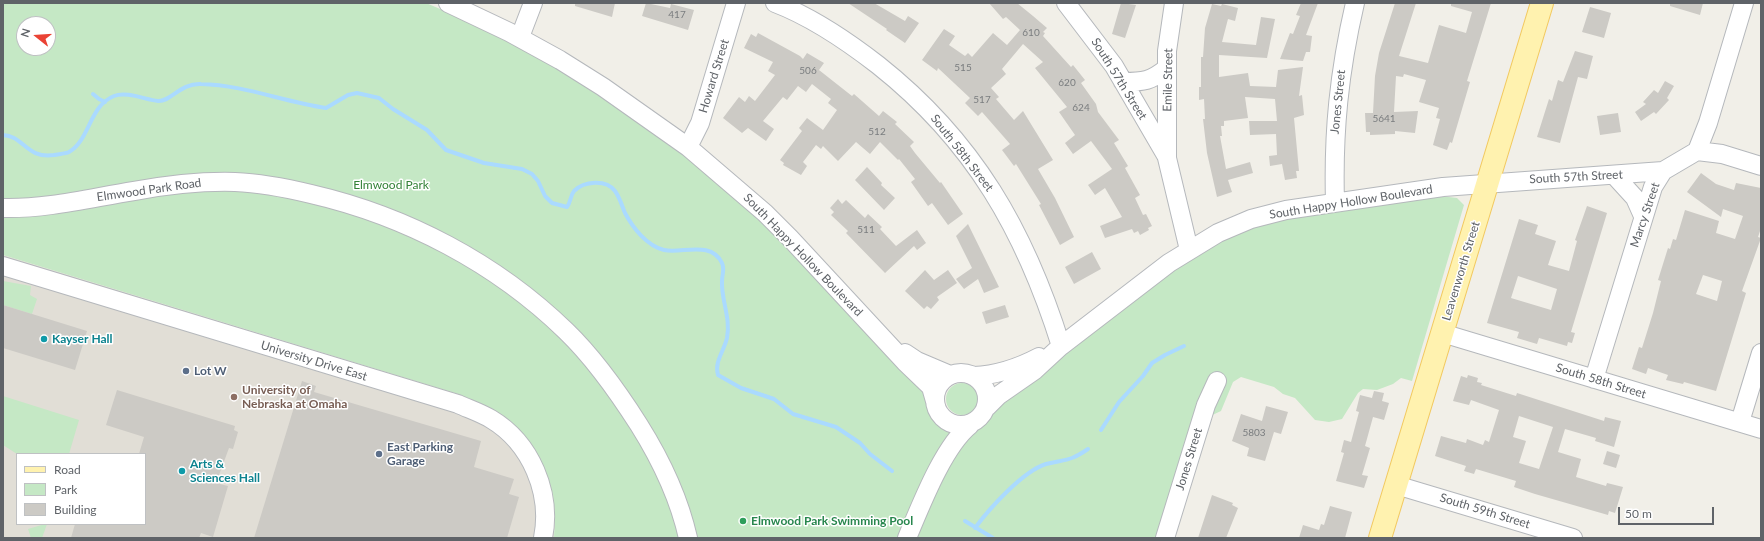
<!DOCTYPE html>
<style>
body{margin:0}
#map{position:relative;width:1764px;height:541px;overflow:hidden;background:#f1efe8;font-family:Lato,sans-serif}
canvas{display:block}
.frame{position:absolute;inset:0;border:4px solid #5f6368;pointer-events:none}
.legend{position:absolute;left:16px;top:453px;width:130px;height:72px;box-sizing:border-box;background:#fff;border:1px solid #bfc1c3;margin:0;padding:5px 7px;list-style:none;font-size:12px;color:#5f6368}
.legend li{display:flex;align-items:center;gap:8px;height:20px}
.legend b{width:20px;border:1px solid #bfc1c3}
.north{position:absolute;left:16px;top:16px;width:40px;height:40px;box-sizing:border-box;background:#fff;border:1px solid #bfc1c3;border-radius:50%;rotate:287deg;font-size:11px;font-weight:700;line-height:16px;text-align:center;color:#5f6368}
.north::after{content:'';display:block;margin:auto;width:14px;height:18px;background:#ea4335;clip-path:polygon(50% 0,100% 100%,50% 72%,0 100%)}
.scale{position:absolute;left:1618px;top:507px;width:96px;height:18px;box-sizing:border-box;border:2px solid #5f6368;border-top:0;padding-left:5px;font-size:12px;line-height:14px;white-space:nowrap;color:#5f6368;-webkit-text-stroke:3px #fff;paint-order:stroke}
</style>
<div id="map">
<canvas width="1764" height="541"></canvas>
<div class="frame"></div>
<ul class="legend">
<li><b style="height:5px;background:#fff2af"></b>Road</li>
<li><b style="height:11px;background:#c5e8c5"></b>Park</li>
<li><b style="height:11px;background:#cccac5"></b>Building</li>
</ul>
<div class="north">N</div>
<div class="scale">50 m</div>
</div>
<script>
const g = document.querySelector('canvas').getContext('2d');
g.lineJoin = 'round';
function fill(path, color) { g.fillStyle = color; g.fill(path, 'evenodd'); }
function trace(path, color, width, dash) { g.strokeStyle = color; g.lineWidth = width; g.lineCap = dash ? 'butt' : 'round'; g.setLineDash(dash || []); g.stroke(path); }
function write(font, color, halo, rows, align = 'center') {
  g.font = font + ' Lato,sans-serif'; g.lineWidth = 3; g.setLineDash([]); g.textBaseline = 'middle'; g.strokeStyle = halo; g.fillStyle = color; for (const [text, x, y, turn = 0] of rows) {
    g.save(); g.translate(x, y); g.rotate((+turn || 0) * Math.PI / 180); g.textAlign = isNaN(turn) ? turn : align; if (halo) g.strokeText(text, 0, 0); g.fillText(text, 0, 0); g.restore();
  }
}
fill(new Path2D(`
 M3 255 458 394 482 404 508 420 543 465 553 495 555 516 554 538H3ZM17 454H145V524H17Z`), '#e1ded6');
fill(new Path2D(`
 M3 3H426L464 19 549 59 663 138 701 170 763 223 845 310 923 387 938 424 965 436 972 429 987 421 1000 401 1054 359 1216 239 1282 219 1441 196 1457 198 1464 205 1412 381 1401 378 1393 384 1377 390 1363 389 1358 393 1342 419 1329 422 1315 420 1295 398 1283 394 1274 387 1241 377 1233 382 1221 411 1195 423 1158 538H554L555 516 553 495 543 465 508 420 482 404 458 394 3 255ZM24 24H48V48H24Z
 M3 281 31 286 30 295 37 299 32 314 3 305Z
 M946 399a16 16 0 1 1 32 0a16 16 0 1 1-32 0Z
 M3 396 79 420 69 454H17L3 445Z
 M45 524H47L42 538H31L28 529Z`), '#c5e8c5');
trace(new Path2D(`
 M93 94 99 99 105 102
 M3 135C24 136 26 159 54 155 58 154 65 154 69 152 90 140 89 106 114 96 127 91 146 100 158 101 171 102 180 83 201 84 244 85 284 102 326 108L348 95 357 93 379 98 393 109 427 130 446 150 484 163 522 169 532 174 538 181 545 196 552 203 567 207C571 202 570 196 574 191 584 181 606 179 615 191 620 198 622 206 625 213 633 228 647 246 664 250 682 254 711 240 722 263 725 270 722 274 722 281 721 300 731 318 727 338 724 351 714 362 718 375L741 388 774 399 793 414 836 427 860 443 870 454 892 471
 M1101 430 1119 402 1143 376 1152 363 1165 355 1184 346
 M965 521 993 538
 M975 528C989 509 1023 471 1046 464 1066 459 1069 462 1088 449`), '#aadaff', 4);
fill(new Path2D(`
 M575 3H615L612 17 575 6Z
 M646 3 670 8 671 4 694 10 688 30 642 16Z
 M848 3H874L905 21 908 16 919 23 905 43 886 30 887 29Z
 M989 3H1017L1033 16 1047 28 1043 32 1045 33 1043 36 1071 67 1073 65 1085 80 1081 83 1096 104 1098 112 1119 140 1114 143 1128 166 1125 168 1140 195 1135 198 1143 215 1146 214 1152 226 1148 228 1149 230 1140 235 1138 231 1134 233 1132 229 1105 238 1100 226 1122 217 1105 188 1095 195 1088 185 1112 169 1091 141 1073 154 1065 143 1075 135 1059 112 1067 107 1035 68 1043 62 1023 44 1002 69 1006 74 991 88 999 97 996 99 1014 120 1023 111 1053 160 1038 169 1055 198 1074 237 1060 245 1039 205 1041 204 1016 164 1014 166 1002 150 1010 144 982 112 978 116 965 103 970 98 938 68 937 71 922 60 944 29 955 36 949 45 965 56 968 53 972 57 993 33 1007 45 1020 30 1006 17 1003 19Z
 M1121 3 1136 5 1125 38 1112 34Z
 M1301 3H1318L1306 35 1312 36 1310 52H1306L1303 61 1280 59 1290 33 1293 34 1300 16 1296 15Z
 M1395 3H1416L1399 56 1428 63 1439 25 1466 33 1472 12 1451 6V3H1491L1467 81 1470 82 1452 143 1450 142 1447 150 1433 145 1440 119 1436 118 1439 108 1419 102 1426 80 1404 74 1403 77 1396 76 1394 112 1418 111 1415 133 1395 131V134L1370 135V132H1366L1365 113H1373L1375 76 1379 53Z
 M1670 3H1703L1700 15 1670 6Z
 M1212 4 1221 6 1222 4 1238 8 1235 21 1228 19 1222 42 1256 45 1261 17 1275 19 1267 58 1219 55V77L1248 73 1250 86 1276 87 1278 70 1303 67 1299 96 1302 95 1304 115 1294 118 1299 171H1296L1297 178 1285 180 1282 164 1270 166 1269 156 1277 155 1276 134 1250 135 1249 121H1277L1275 99 1245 97 1248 118 1224 121V126H1221L1222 136H1220L1226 169 1250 162 1253 173 1228 180 1232 192 1217 197 1207 153 1203 119H1205L1204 99 1199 100V87H1201V57H1203L1205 28Z
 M1590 7 1611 13 1604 38 1582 32Z
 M758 33 800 56 803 59 807 53 824 63 819 70 852 96 854 94 879 116 883 111 897 122 895 124 914 142 910 146 915 153 940 183 941 182 963 214 948 225 932 203 928 206 911 182 915 179 899 159 898 160 880 142 870 154 856 142 838 161 823 146 821 149 816 145 803 162 807 166 801 175 783 165 784 163 780 160 802 131 799 128 807 118 823 130 837 110 828 103 831 99 812 84 806 92 798 86 787 100 783 97 763 121 774 129 766 141 748 128 742 133 723 118 739 97 745 102 749 96 755 101 775 75 768 71 773 62 744 48 751 34 756 37Z
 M1575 51 1593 56 1587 79 1578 77 1560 143 1537 137 1549 99 1552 101 1558 80 1563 82Z
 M1665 81 1674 86 1667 98 1669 100 1656 114 1654 112 1641 121 1635 112 1646 104 1643 102 1654 90 1658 93Z
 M1618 113 1621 132 1600 135 1597 116Z
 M867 167 882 183 881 185 895 198 884 210 855 180Z
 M1701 173 1716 184 1734 190 1736 183 1761 188V228L1758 237 1761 238 1742 291 1746 293 1716 391 1684 382 1683 384 1666 380 1668 375 1648 368 1646 374 1632 369 1639 347 1642 348 1653 313 1661 281 1658 280 1668 248 1670 249 1673 239 1676 240 1685 210 1719 221 1716 233 1735 239 1743 216 1723 209 1721 217 1687 192ZM1703 275 1722 281 1717 301 1696 294Z
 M838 199 842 204 846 200 865 218 868 214 882 227 880 229 896 246 917 230 926 243 917 250 914 246 885 273 846 233 848 231 831 215 834 212 830 208Z
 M1587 206 1607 213 1571 332 1575 333 1572 343 1568 342 1567 346 1539 338 1537 344 1517 338 1519 332 1487 323 1519 219 1538 225 1535 234 1556 241 1548 265 1569 271 1577 241 1575 240ZM1518 276 1557 289 1551 310 1511 298Z
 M968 224 999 287 984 293 978 279 964 289 956 279 972 268 956 236Z
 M1092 252 1101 269 1074 284 1065 267Z
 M925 270 934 280 948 270 957 283 937 297 939 300 931 309 927 306 924 309 905 291Z
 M3 305 87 331 75 370 3 348Z
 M1005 305 1009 317 986 324 982 312Z
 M1468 375 1478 378 1477 382 1482 383 1481 385 1516 396 1517 393 1604 421 1605 417 1621 421 1614 447 1595 441 1596 438 1565 429 1558 452 1581 459 1576 477 1606 486 1607 483 1623 487 1615 513 1609 511 1608 515 1535 494 1514 487 1516 481 1476 469 1474 474 1464 471 1466 466 1435 456 1441 436 1466 443 1467 439 1483 445 1485 440 1489 442 1499 410 1471 400 1469 405 1453 401 1461 376 1467 378ZM1519 416 1553 427 1539 469 1519 463 1526 441 1513 437Z
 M302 381 316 386 314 392 481 441 474 467 514 479 509 494 519 497 507 538H254Z
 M117 390 235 426 234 430 238 432 233 449 229 448 216 483 228 486 213 537 201 533 199 538H71L75 524H145V454H139L144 437 106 425Z
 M1374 391 1384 393 1382 401 1389 403 1384 420 1373 417 1365 446 1370 448 1362 475 1368 476 1364 488 1336 481 1344 453 1341 452 1344 440 1351 442 1359 412 1356 411 1360 395 1372 398Z
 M1266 406 1288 412 1281 434 1274 432 1265 461 1247 456 1249 448 1232 441 1241 414 1262 421Z
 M1607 451 1620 455 1616 468 1603 464Z
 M1212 495 1233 503 1232 505 1238 508 1226 538H1198Z
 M1330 506 1352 512 1345 538H1299L1303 525 1319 530 1321 524 1324 525Z`), '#cccac5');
const minor = new Path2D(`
 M448 3 509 32 560 60 603 87 688 147 765 213 790 238 905 362 931 387 935 401
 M775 3C812 17 847 41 878 65 974 141 1025 231 1061 346
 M1066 3 1114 66 1167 157
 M1174 3 1167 51V158L1189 250
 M520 37 533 3
 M1123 82C1144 82 1151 81 1167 68
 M688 147 700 123 736 3
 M1697 151 1722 154 1761 166
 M1614 175 1635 198 1643 216
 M1335 202C1333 132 1339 72 1355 3
 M3 208C47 209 90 198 134 191 167 185 201 181 235 182 261 183 286 188 311 194 406 216 496 263 566 331 595 359 618 392 639 425 661 460 679 498 688 538
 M3 266 458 404C469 409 481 413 491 419 531 443 552 493 543 538
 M1442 333 1761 429
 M905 353 917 361 950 375
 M935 399a26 26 0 1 1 52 0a26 26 0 1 1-52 0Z
 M974 376C998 375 1018 368 1039 357
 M1594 379 1653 187 1663 171 1697 151 1708 123 1744 3
 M987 407 999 395 1035 370 1061 346 1169 263 1218 233 1251 219 1286 210 1443 187 1663 171
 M1740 422 1761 353
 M1396 485 1573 538
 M907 538C921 505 943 447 970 425
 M1165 538 1206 405 1217 381`);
const major = new Path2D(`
 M1380 538 1542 3`);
trace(minor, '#b5b8bc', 20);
trace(major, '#f2c960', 24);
trace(minor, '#fff', 18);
trace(major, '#fff2af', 22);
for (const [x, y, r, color] of [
 [44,339,4,"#0f9aa8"],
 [186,371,4,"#5c6f8a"],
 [234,397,4,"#8d6e63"],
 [379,454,4,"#5c6f8a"],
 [182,471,4,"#0f9aa8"],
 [743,521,4,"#2e9e5b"]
]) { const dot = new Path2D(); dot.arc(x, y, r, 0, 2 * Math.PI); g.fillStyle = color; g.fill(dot); trace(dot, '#fff', 1.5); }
write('10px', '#7a7d7f', null, [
 ["417",677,15],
 ["610",1031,33],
 ["515",963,68],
 ["506",808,71],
 ["620",1067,83],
 ["517",982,100],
 ["624",1081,108],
 ["5641",1384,119],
 ["512",877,132],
 ["511",866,230],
 ["5803",1254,433]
]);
write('12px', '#5f6368', '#fff', [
 ["Howard Street",714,76,-73],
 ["South 57th Street",1119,79,58],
 ["Emile Street",1168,80,-89],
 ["Jones Street",1338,102,-84],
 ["South 58th Street",962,153,52],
 ["South 57th Street",1576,177,-3],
 ["Elmwood Park Road",149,190,-8],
 ["South Happy Hollow Boulevard",1351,202,-9],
 ["Marcy Street",1645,215,-71],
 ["South Happy Hollow Boulevard",803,255,46],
 ["Leavenworth Street",1461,271,-73],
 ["University Drive East",314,361,17],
 ["South 58th Street",1601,381,17],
 ["Jones Street",1189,459,-73],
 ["South 59th Street",1485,511,17]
]);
write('12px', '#348238', '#fff', [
 ["Elmwood Park",391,185]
]);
write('bold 12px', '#0d838f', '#fff', [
 ["Kayser Hall",52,339],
 ["Arts &",190,464],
 ["Sciences Hall",190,478]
], 'left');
write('bold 12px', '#4e5e75', '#fff', [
 ["Lot W",194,371],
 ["East Parking",387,447],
 ["Garage",387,461]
], 'left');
write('bold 12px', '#785e54', '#fff', [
 ["University of",242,390],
 ["Nebraska at Omaha",242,404]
], 'left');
write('bold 12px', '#27864d', '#fff', [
 ["Elmwood Park Swimming Pool",751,521]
], 'left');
</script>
